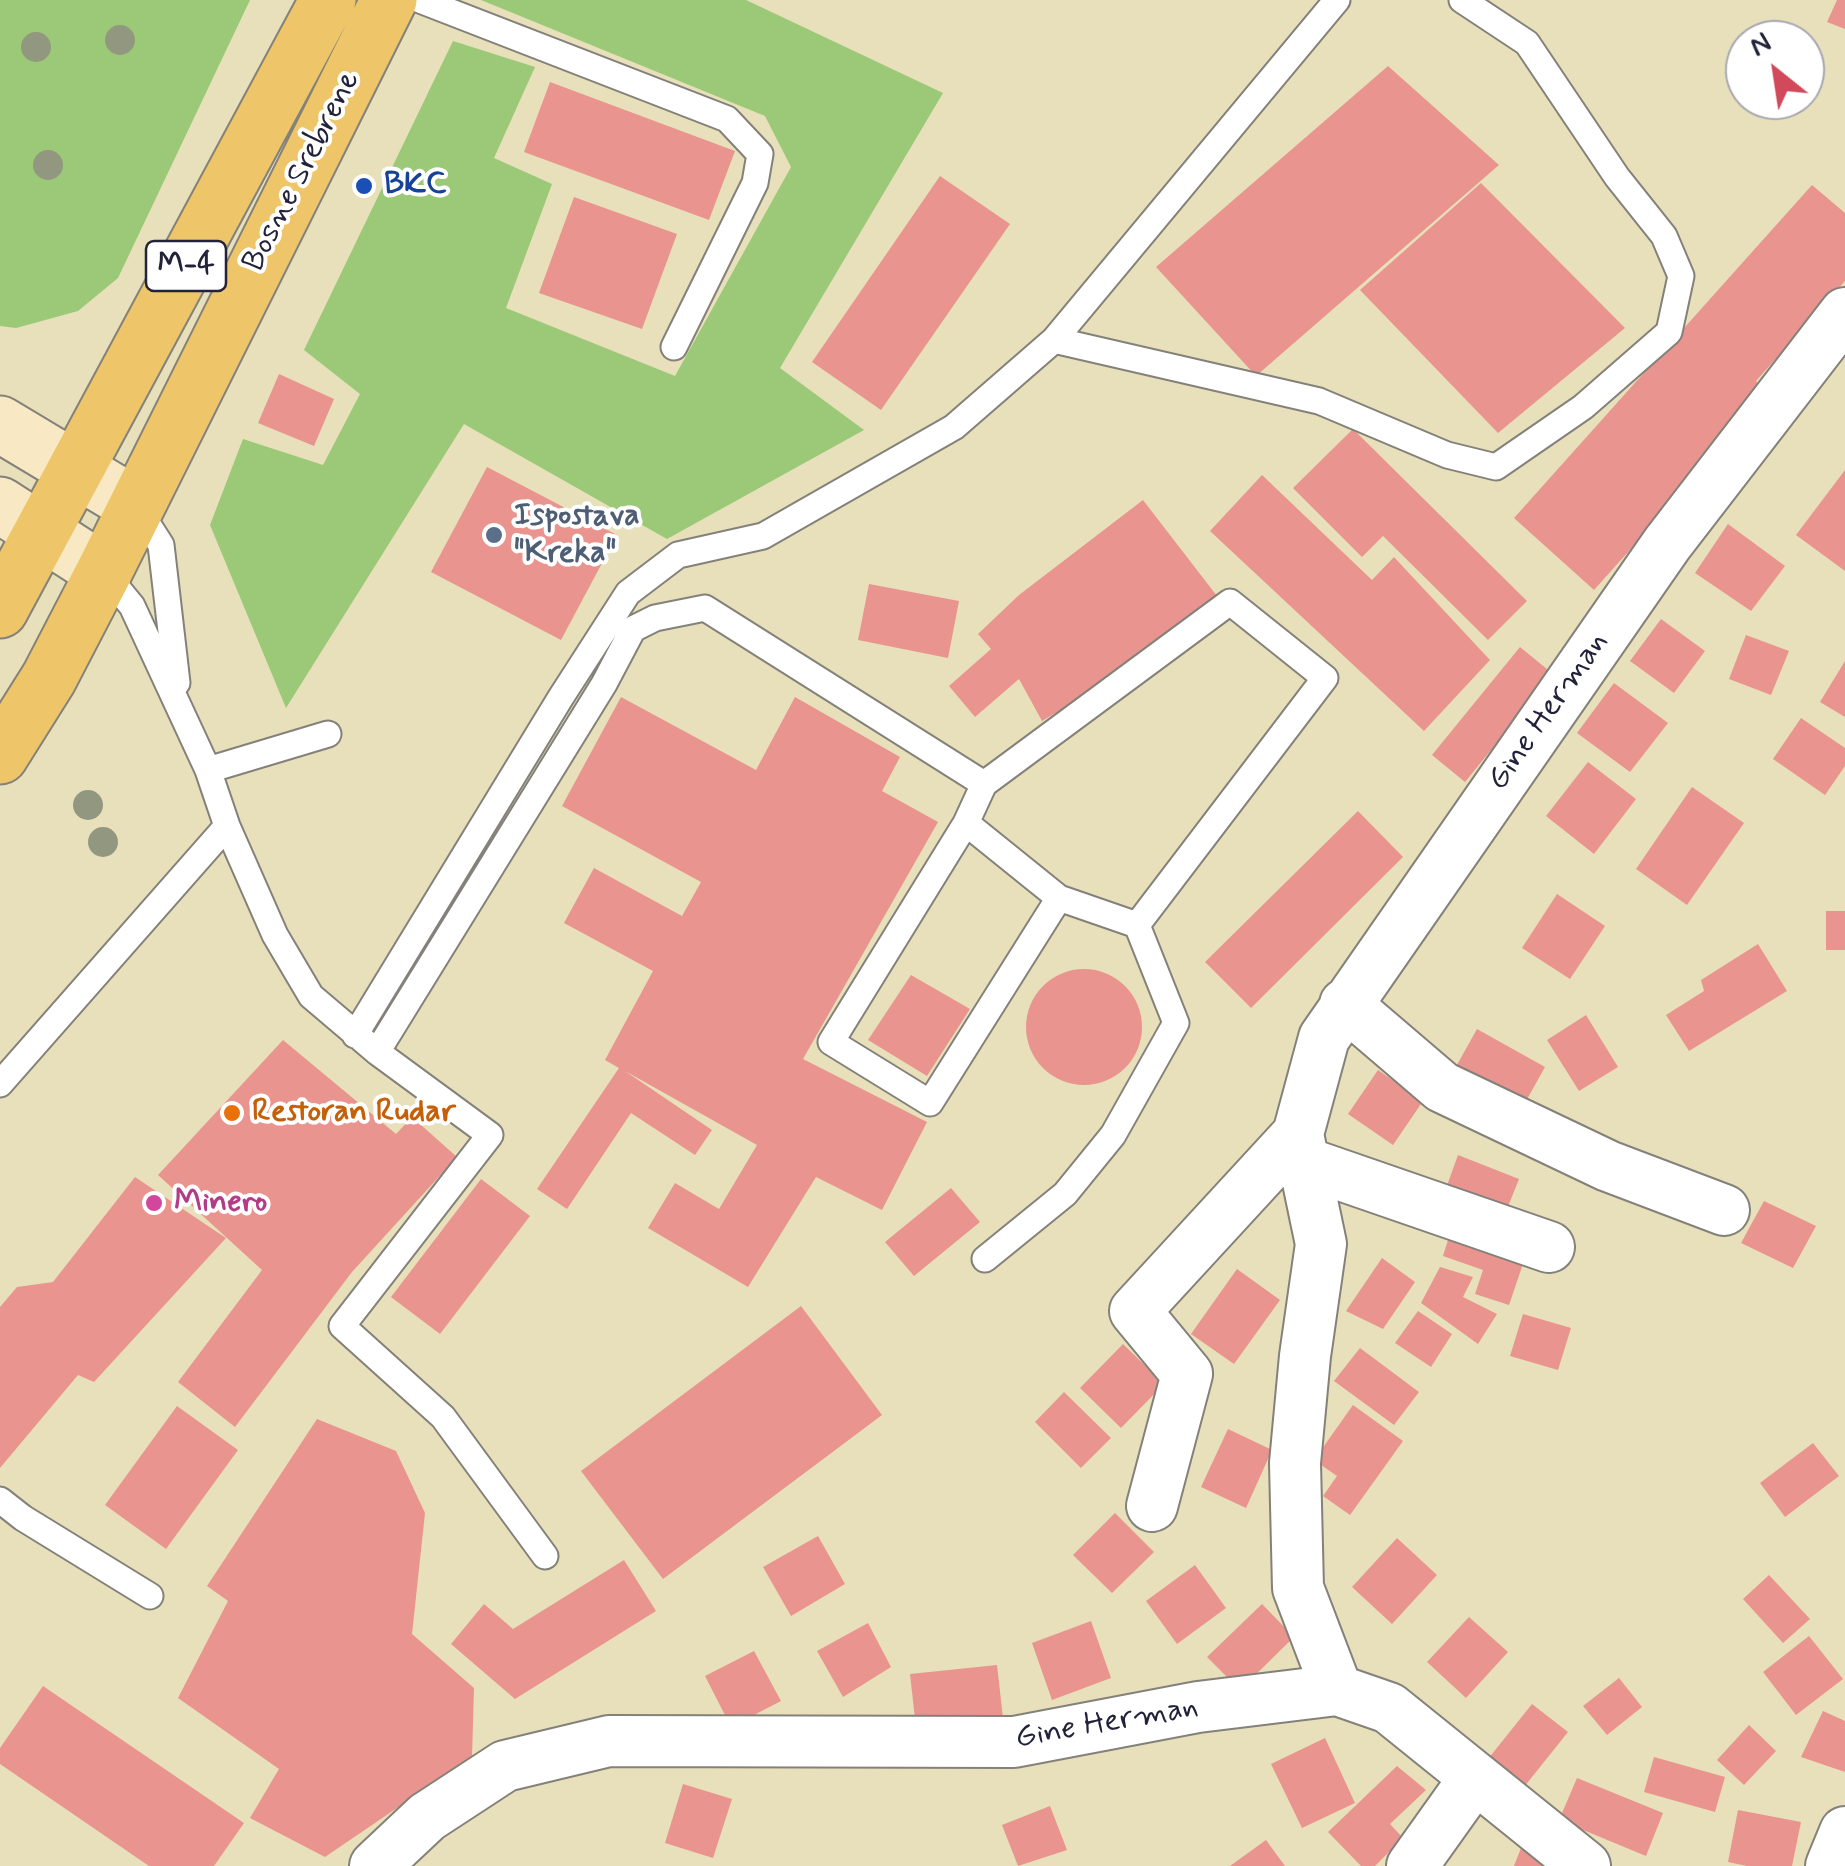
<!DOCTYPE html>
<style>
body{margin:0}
#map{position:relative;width:1845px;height:1866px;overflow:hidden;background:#e7e0ba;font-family:Mynerve,sans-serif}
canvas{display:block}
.north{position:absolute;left:1725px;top:20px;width:100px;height:100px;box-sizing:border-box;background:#fff;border:2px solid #a7a7b1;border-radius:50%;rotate:330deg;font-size:28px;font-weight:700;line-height:40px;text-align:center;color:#22223b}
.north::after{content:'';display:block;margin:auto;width:35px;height:45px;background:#d1495b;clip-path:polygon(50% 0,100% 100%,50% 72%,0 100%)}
</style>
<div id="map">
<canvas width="1845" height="1866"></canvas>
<div class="north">N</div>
</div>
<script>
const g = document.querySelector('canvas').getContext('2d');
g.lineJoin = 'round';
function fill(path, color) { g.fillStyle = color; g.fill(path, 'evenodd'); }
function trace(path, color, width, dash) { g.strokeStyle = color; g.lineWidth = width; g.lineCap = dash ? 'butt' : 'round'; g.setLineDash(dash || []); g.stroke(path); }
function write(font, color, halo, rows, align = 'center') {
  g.font = font + ' Mynerve,sans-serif'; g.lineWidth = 8; g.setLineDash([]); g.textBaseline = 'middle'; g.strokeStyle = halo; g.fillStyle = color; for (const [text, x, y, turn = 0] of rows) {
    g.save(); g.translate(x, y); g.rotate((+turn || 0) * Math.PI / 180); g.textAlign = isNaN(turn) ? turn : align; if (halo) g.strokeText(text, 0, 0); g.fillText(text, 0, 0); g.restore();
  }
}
fill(new Path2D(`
 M0 0H250L118 278 78 311 16 328 0 326Z
 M481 0H746L943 93 780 368 864 430 667 539 464 424 286 708 210 525 243 439 323 465 360 394 304 350 453 41 535 67 494 158 552 184 506 308 675 376 791 167 765 116Z`), '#9bc977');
fill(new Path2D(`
 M1837 0H1845V29L1827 22Z
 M1388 66 1499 165 1256 376 1156 267Z
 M550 82 735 151 709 220 524 152Z
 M940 176 1010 224 881 410 812 362Z
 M1481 183 1625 328 1498 433 1360 290Z
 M1812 185 1845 213V281L1756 381 1769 395 1594 590 1514 518Z
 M574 197 677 234 642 329 539 293Z
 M279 374 334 399 314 446 258 423Z
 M1353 429 1527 601 1488 640 1383 536 1362 557 1293 488Z
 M487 467 617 535 561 640 431 572Z
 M1845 470V571L1796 535Z
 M1262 475 1372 580 1394 557 1490 660 1424 731 1210 531Z
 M1143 500 1217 596 1093 691 1042 721 1019 679 975 717 949 686 991 649 978 634 1019 595Z
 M1728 524 1785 566 1751 611 1695 573Z
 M869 584 959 601 948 658 858 640Z
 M1661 619 1705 651 1674 693 1630 661Z
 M1746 635 1789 651 1771 695 1729 679Z
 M1520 647 1553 674 1465 782 1432 755Z
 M1845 661V717L1820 702Z
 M1614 683 1668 723 1630 772 1577 733Z
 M621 697 756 770 795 697 900 757 882 791 938 822 803 1059 927 1122 882 1210 816 1177 748 1287 648 1228 675 1183 719 1209 757 1145 625 1071 712 1130 695 1155 631 1113 567 1209 537 1189 619 1068 605 1060 653 971 564 923 594 868 682 916 701 882 562 806Z
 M1801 718 1845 748V766L1825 795 1773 759Z
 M1588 762 1636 799 1594 854 1546 816Z
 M1692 787 1744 823 1687 905 1636 869Z
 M1358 811 1403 857 1251 1008 1205 962Z
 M1557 894 1605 926 1570 979 1522 948Z
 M1826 911H1845V950H1826Z
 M1758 944 1787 991 1689 1051 1666 1015 1704 991 1701 980Z
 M1026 1027a58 58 0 1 1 116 0a58 58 0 1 1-116 0Z
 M911 975 970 1009 927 1076 868 1040Z
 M1586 1015 1618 1067 1579 1091 1547 1040Z
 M1477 1029 1545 1067 1521 1110 1453 1072Z
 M283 1040 396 1134 412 1117 457 1157 352 1272 235 1427 178 1382 262 1270 158 1175Z
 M1378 1070 1423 1101 1393 1145 1348 1114Z
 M1458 1155 1519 1179 1505 1214 1445 1191Z
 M135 1177 226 1238 94 1382 78 1375 0 1468V1307L17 1287 53 1282Z
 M481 1179 530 1216 440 1334 391 1297Z
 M951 1188 980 1222 914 1276 885 1242Z
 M1764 1201 1816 1226 1793 1268 1741 1243Z
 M1452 1227 1527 1252 1509 1305 1475 1294 1483 1270 1443 1256Z
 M1382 1258 1415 1282 1383 1329 1346 1311Z
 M1440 1267 1473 1277 1463 1297 1497 1314 1478 1344 1421 1303Z
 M1237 1269 1280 1300 1234 1364 1191 1334Z
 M801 1306 882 1415 663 1579 581 1471Z
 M1418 1311 1452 1334 1431 1367 1395 1343Z
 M1523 1314 1571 1328 1558 1370 1510 1356Z
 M1123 1344 1164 1384 1121 1428 1080 1388Z
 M1360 1348 1419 1392 1394 1425 1334 1381Z
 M1064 1392 1111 1438 1081 1468 1035 1422Z
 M1353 1405 1403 1441 1350 1515 1323 1496 1337 1476 1314 1460Z
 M177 1406 238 1450 166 1549 105 1505Z
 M317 1419 396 1451 425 1513 412 1634 474 1688 472 1757 325 1857 250 1818 279 1769 178 1698 228 1601 207 1586Z
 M1228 1429 1272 1450 1246 1508 1201 1487Z
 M1813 1443 1839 1476 1785 1517 1760 1483Z
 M1115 1513 1154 1552 1112 1593 1073 1555Z
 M818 1536 845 1584 791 1616 763 1567Z
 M1397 1538 1437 1575 1392 1624 1352 1587Z
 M624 1560 656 1611 515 1699 451 1644 484 1604 513 1629Z
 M1195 1565 1226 1608 1177 1644 1146 1601Z
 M1769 1575 1810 1619 1783 1643 1743 1599Z
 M1262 1604 1294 1637 1240 1690 1207 1657Z
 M1469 1617 1508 1652 1466 1698 1427 1662Z
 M1091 1621 1111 1678 1052 1700 1032 1643Z
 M868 1623 891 1667 843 1697 817 1651Z
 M1809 1636 1843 1679 1796 1715 1763 1672Z
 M754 1651 781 1701 731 1727 705 1676Z
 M997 1665 1003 1718 916 1728 910 1674Z
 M1619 1678 1642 1707 1607 1735 1583 1706Z
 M43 1686 244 1823 214 1866H149L0 1764V1748Z
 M1532 1704 1568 1732 1524 1787 1488 1759Z
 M1823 1711 1845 1721V1772L1801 1757Z
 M1749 1725 1776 1751 1744 1785 1717 1760Z
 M1325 1738 1355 1803 1302 1828 1271 1764Z
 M1654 1757 1725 1777 1715 1812 1644 1792Z
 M1397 1766 1426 1790 1390 1824 1403 1838 1375 1866H1361L1328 1832Z
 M1577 1778 1663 1813 1646 1856 1559 1820Z
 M683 1784 732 1799 713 1858 665 1843Z
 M1050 1806 1067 1850 1018 1866 1002 1825Z
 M1738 1810 1801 1822 1792 1866H1747L1728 1862Z
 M1266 1840 1285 1866H1230Z
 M1521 1848 1569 1866H1514Z`), '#ea948f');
const lane = new Path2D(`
 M420 0 727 119 760 154 755 183 674 347
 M1054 340 1319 401 1447 455 1496 467 1583 407 1669 332 1681 276 1664 236 1617 177 1527 43 1462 0
 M136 506 161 545 177 683
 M104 572 132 606 208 770 227 826 275 935 311 996 377 1052 490 1135 342 1326 443 1417 545 1556
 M208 770 328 734
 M966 823 831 1042 930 1103 1059 898
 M355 1035 561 697 628 593 678 555 763 536 954 427 1054 340 1337 0
 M377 1052 604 684 633 629 655 618 705 608 984 784 966 823 1059 898 1137 925 1325 678 1230 602 984 784
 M0 1084 227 826
 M985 1259 1065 1194 1113 1135 1176 1023 1137 925
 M0 1500 23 1518 150 1596`);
const street = new Path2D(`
 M1345 1004 1442 1087 1608 1166 1724 1210
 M1306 1163 1549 1247
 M1152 1506 1187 1374 1135 1311 1298 1134
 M1337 1690 1298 1588 1295 1463 1305 1356 1321 1244 1298 1134 1324 1038 1667 544 1845 313
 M375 1866 427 1817 505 1766 609 1741 1014 1742 1198 1707 1337 1690 1389 1708 1585 1866
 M1412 1866 1474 1779
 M1831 1866 1845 1832`);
const secondary = new Path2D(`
 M0 424 135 505
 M0 505 104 572`);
const primary = new Path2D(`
 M0 610 328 0
 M0 756 49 678 104 572 389 0`);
trace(lane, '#84817a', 29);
trace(street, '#84817a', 54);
trace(secondary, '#84817a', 59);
trace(primary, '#84817a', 59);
trace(lane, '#fff', 25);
trace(street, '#fff', 50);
trace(secondary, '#f8e8c3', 55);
trace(primary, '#eec569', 55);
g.fillStyle = '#929780';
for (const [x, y] of [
 [120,40],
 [36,47],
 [48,165],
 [88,805],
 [103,842]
]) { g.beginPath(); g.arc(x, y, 15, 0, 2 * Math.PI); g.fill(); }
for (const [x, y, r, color] of [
 [364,186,10,"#1a4fb4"],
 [494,535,10,"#5c6f8a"],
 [232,1113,10,"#e8710a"],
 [154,1203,10,"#d1479c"]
]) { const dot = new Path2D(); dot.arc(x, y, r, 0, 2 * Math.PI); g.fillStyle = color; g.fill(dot); trace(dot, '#fff', 4); }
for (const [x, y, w] of [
 [186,266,80]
]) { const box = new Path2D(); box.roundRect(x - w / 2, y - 25, w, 50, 8); g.fillStyle = '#fff'; g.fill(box); trace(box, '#22223b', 2.5); }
write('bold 30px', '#22223b', null, [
 ["M-4",186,266]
]);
write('32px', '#22223b', '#fff', [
 ["Bosne Srebrene",303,172,-63],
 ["Gine Herman",1549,712,-55],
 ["Gine Herman",1107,1724,-10]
]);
write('bold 32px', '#164399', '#fff', [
 ["BKC",384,186]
], 'left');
write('bold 32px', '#4e5e75', '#fff', [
 ["Ispostava",514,517],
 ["\"Kreka\"",514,554]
], 'left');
write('bold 32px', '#c56008', '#fff', [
 ["Restoran Rudar",252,1113]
], 'left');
write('bold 32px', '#b23c85', '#fff', [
 ["Minero",174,1203]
], 'left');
</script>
